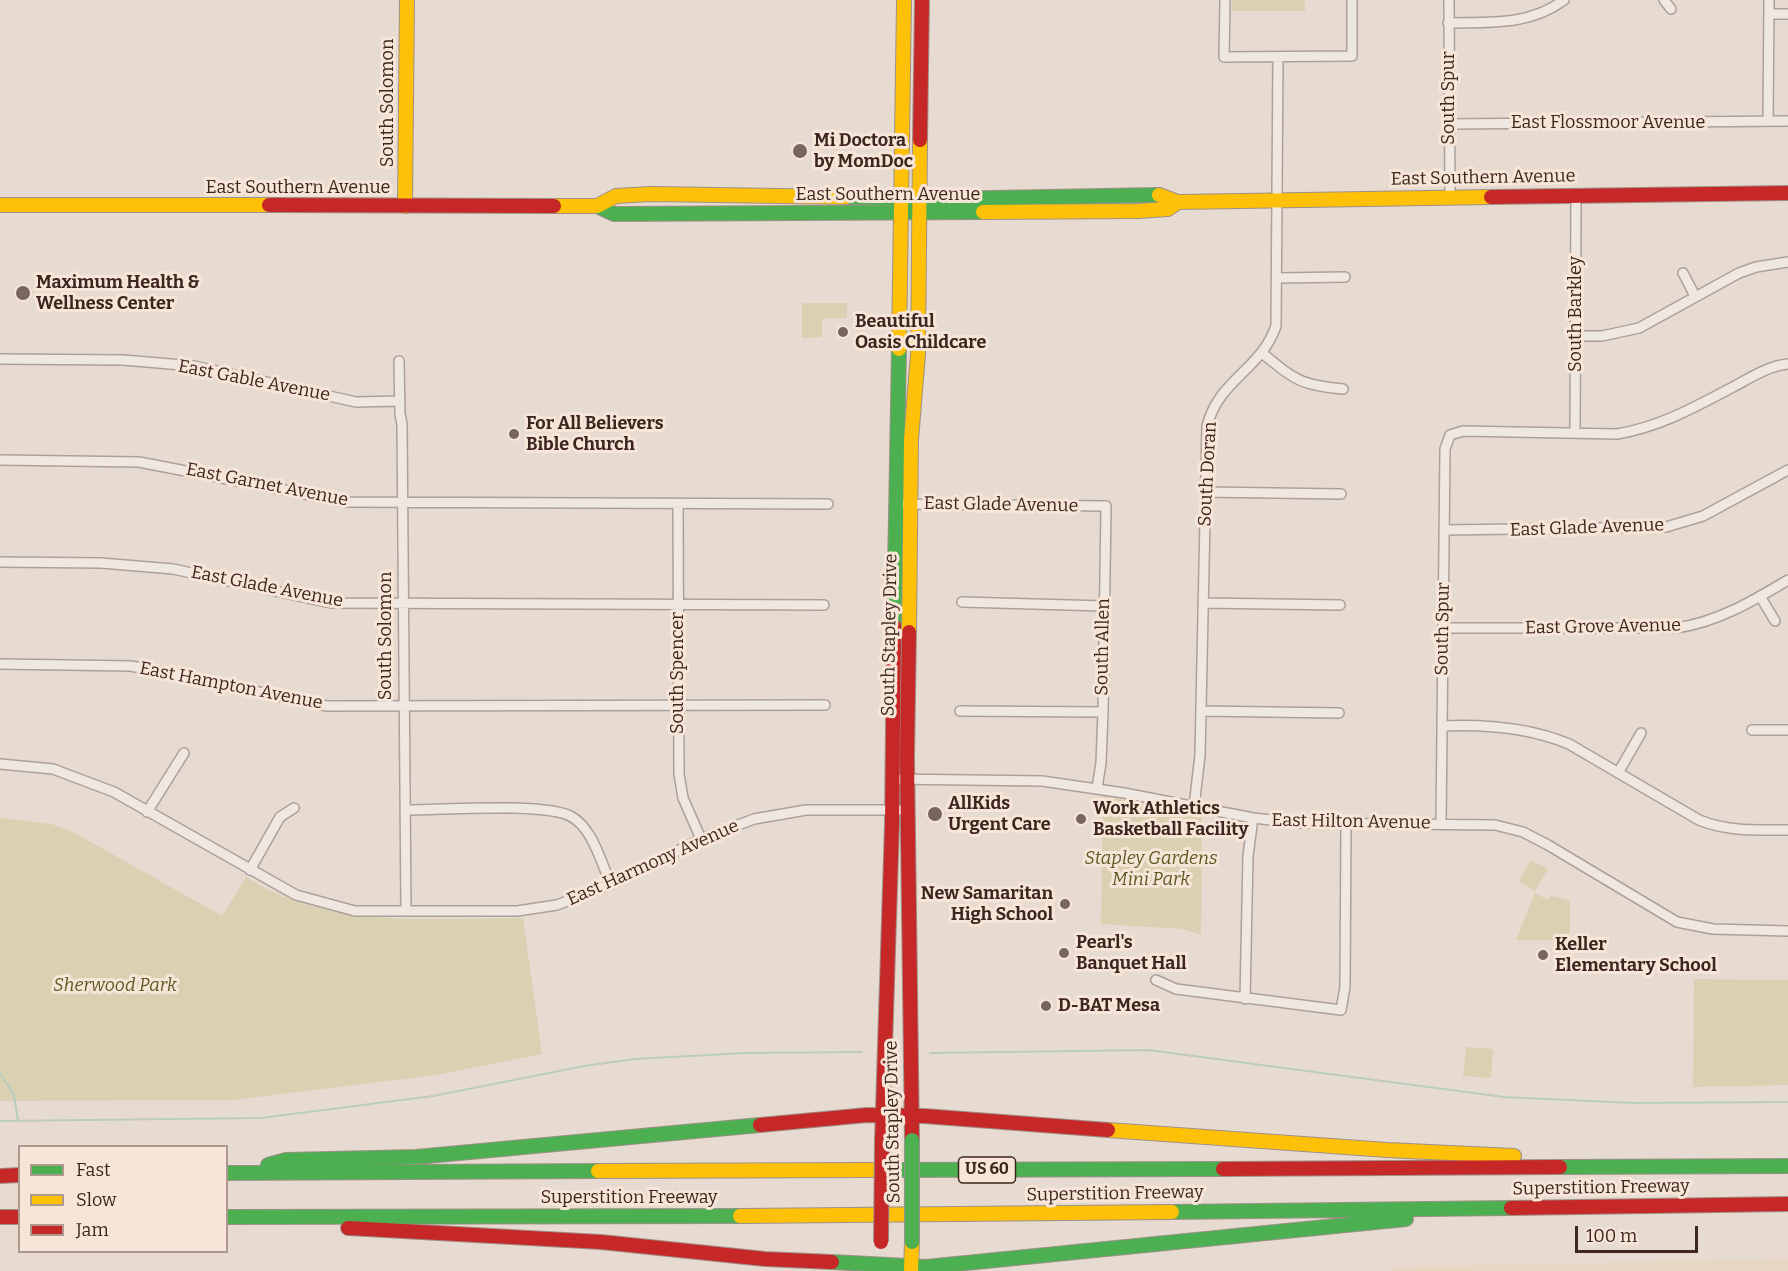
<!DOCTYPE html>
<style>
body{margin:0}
#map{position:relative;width:1788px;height:1271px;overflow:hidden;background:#e7dbd1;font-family:Bitter,serif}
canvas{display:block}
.legend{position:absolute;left:18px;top:1145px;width:210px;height:108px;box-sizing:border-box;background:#f7e6d7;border:2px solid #ad998d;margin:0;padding:8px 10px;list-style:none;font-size:18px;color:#3d261f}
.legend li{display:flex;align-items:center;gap:12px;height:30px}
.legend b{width:30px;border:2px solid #ad998d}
.scale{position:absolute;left:1575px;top:1226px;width:123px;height:27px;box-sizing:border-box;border:3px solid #3d261f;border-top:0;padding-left:8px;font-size:18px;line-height:21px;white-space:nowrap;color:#3d261f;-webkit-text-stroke:4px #f7e6d7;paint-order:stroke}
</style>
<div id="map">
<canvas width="1788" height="1271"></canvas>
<ul class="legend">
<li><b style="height:8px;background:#4caf50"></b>Fast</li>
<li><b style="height:8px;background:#ffc107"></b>Slow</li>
<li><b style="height:8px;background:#c62828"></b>Jam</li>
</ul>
<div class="scale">100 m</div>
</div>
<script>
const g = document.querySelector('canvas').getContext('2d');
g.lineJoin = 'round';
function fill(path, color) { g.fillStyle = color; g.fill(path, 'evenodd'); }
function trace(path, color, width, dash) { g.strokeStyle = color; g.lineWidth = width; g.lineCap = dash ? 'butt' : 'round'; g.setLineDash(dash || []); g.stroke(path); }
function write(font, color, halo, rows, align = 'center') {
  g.font = font + ' Bitter,serif'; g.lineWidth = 6; g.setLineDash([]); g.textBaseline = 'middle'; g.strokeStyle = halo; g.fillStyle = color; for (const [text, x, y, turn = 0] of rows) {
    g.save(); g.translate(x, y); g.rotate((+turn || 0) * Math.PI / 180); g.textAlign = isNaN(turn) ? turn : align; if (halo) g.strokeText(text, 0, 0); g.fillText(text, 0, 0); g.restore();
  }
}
fill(new Path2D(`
 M1788 1259V1271H1391V1267Z`), '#e7d6c1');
fill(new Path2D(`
 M1232 0H1305V11H1232Z
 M802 303H847V318L822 319V337L802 338Z
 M1103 796 1202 815 1201 935 1183 929 1101 924Z
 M0 818 52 824 75 833 222 916 246 877C329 930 428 918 523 918L542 1054 436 1075 233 1100 0 1101Z
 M1531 860 1548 869 1535 891 1519 882Z
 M1535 893 1548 900 1551 896 1570 900V940H1516Z
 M1694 979 1788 980V1085L1693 1087Z
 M1466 1047 1493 1049 1491 1078 1463 1076Z`), '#dad1b3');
trace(new Path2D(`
 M930 1053 1148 1050 1504 1097 1633 1103 1788 1102
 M0 1073 14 1095 18 1121
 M0 1121 261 1118 433 1096 584 1066 635 1059 745 1053 862 1052`), '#bbcbbd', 2);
const street = new Path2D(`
 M1225 0 1224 57 1352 56V0
 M1449 0 1450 197
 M1664 0 1671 9
 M1769 14H1788
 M1448 23C1490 22 1529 26 1564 0
 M1768 121 1769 0
 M1449 124 1788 121
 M1683 273 1695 296
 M1278 278 1345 277
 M1576 336H1602L1639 328 1739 273 1756 267 1788 262
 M1262 353C1295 380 1300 385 1343 389
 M0 359 123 360 194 366 356 402 399 401
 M399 361 400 414 402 424 406 911
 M1575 433 1576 195
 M0 460 139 462 346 502 828 504
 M1205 492 1341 494
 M678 504 679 774 683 798 701 839
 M895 504 1106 506 1103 712 1101 763 1097 788
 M1444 530 1666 527 1703 516 1788 470
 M0 562 101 563 173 569 331 603 824 605
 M1760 596 1775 621
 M962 602 1104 606
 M1204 603 1340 605
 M1443 628H1675C1716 623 1753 601 1788 580
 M0 664 131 666 327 706 825 705
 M960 711 1103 712
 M1201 711 1339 713
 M1442 726C1485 724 1528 727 1569 744L1699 820C1729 832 1757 830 1788 830
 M1752 730H1788
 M0 764 53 769 114 792 296 895 355 911H517L557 905 611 884 701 839 754 819 806 810H907
 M1618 773 1641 733
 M892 779 1042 781 1124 793 1253 818 1298 823 1495 825 1523 832 1548 845 1677 922 1713 929 1788 931
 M1194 807 1200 755 1207 426C1219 379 1261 370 1276 326L1278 57
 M405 810C439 810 547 802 572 817 593 829 601 863 611 884
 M147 812 184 753
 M1441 824 1445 449 1450 435 1463 431 1617 434C1660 427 1695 407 1733 387 1750 378 1768 366 1788 364
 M250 870 280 817 294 808
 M1156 980 1176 989 1341 1010 1345 987 1346 824
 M1245 999 1248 856 1253 818`);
const fast = new Path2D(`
 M846 197 936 199 1159 195
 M597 206 614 214 983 212
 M894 626 899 349
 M268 1165 286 1160 416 1157 760 1125
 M1560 1167 1788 1166
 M873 1170 1223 1169
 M226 1173 598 1171
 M1172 1212 1511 1208
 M226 1217 740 1216
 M832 1262 926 1267 1406 1219`);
const slow = new Path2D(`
 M1159 195 1178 202 1491 197
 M0 205H269
 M405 206 407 0
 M554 206H597L616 196 651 194 846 197
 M983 212 1138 211 1168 209 1178 202
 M899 349 904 0
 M909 632 911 440 918 354 920 140
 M1108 1130 1387 1150 1514 1156
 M598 1171 873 1170
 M740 1216 1172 1212
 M911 1271 912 1242`);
const jam = new Path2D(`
 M920 140 922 0
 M1491 197 1788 193
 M269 205 554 206
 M909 632 907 757 912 1140
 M760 1125 867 1115 924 1116 1108 1130
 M882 1141 892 824 894 626
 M1223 1169 1560 1167
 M0 1176 20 1175
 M1511 1208 1788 1204
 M0 1217H20
 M348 1228 601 1242 765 1259 832 1262`);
trace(street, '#ada099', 12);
trace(fast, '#9d9089', 16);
trace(slow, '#9d9089', 16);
trace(jam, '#9d9089', 16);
trace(street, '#efe8e2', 9);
trace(fast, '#4caf50', 14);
trace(slow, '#ffc107', 14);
trace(jam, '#c62828', 14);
const fastBridge = new Path2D(`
 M912 1140V1242`);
const jamBridge = new Path2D(`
 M881 1242 882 1141`);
trace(fastBridge, '#9d9089', 16, []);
trace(jamBridge, '#9d9089', 16, []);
trace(fastBridge, '#4caf50', 14);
trace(jamBridge, '#c62828', 14);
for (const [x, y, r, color] of [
 [800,151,8,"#78655d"],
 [23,293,8,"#78655d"],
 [843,332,6,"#78655d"],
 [514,434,6,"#78655d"],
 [935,814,8,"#78655d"],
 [1081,819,6,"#78655d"],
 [1065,904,6,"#78655d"],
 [1064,953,6,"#78655d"],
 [1543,955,6,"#78655d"],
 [1046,1006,6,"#78655d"]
]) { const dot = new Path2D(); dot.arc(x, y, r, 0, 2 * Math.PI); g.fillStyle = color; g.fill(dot); trace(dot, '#f7e6d7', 2); }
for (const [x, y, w] of [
 [987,1170,57]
]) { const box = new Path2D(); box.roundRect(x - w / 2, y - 13, w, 26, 4.5); g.fillStyle = '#f7e6d7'; g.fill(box); trace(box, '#3d261f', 1.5); }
write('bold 16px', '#3d261f', null, [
 ["US 60",987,1170]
]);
write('18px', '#3d261f', '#f7e6d7', [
 ["South Spur",1449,98,-90],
 ["South Solomon",388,103,-90],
 ["East Flossmoor Avenue",1608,123],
 ["East Southern Avenue",1483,178,-1],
 ["East Southern Avenue",298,188],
 ["East Southern Avenue",888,195],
 ["South Barkley",1576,314,-90],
 ["East Gable Avenue",254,381,11],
 ["South Doran",1208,474,-87],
 ["East Garnet Avenue",267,485,11],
 ["East Glade Avenue",1001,505,1],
 ["East Glade Avenue",1587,528,-2],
 ["East Glade Avenue",267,587,11],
 ["East Grove Avenue",1603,627,-1],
 ["South Spur",1443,629,-89],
 ["South Stapley Drive",890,635,-89],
 ["South Solomon",386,636,-90],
 ["South Allen",1103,647,-89],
 ["South Spencer",678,673,-90],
 ["East Hampton Avenue",231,686,11],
 ["East Hilton Avenue",1351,822,1],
 ["East Harmony Avenue",653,863,-24],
 ["South Stapley Drive",893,1122,-91],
 ["Superstition Freeway",1601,1188,-1],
 ["Superstition Freeway",1115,1194,-1],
 ["Superstition Freeway",629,1198]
]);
write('bold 18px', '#3d261f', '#f7e6d7', [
 ["Mi Doctora",814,141],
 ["by MomDoc",814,162],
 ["Maximum Health &",36,283],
 ["Wellness Center",36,304],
 ["Beautiful",855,322],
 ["Oasis Childcare",855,343],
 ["For All Believers",526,424],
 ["Bible Church",526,445],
 ["AllKids",948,804],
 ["Urgent Care",948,825],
 ["Work Athletics",1093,809],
 ["Basketball Facility",1093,830],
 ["New Samaritan",1053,894,"right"],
 ["High School",1053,915,"right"],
 ["Pearl's",1076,943],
 ["Banquet Hall",1076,964],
 ["Keller",1555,945],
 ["Elementary School",1555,966],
 ["D-BAT Mesa",1058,1006]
], 'left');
write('italic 18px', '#5b5a25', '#f7e6d7', [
 ["Stapley Gardens",1151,859],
 ["Mini Park",1151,880],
 ["Sherwood Park",115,986]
]);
</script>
